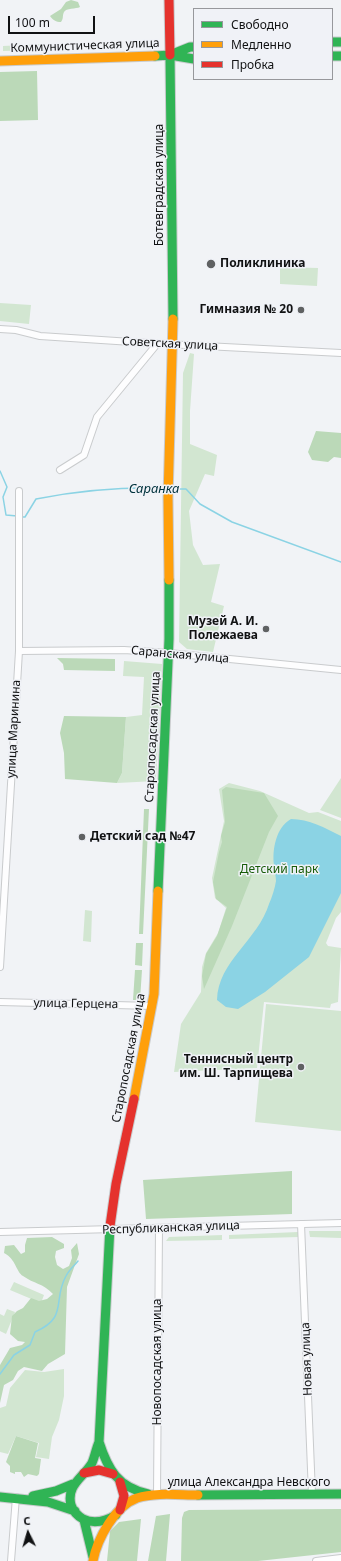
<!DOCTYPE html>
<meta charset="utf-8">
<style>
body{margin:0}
#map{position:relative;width:341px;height:1561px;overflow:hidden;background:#f1f3f6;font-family:"Noto Sans",sans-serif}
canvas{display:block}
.legend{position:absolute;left:193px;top:8px;width:140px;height:72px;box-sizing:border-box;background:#f0f2f7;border:1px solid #97989c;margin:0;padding:5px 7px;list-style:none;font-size:12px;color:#111213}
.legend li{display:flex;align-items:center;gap:8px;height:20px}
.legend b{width:20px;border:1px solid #97989c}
.north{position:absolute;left:8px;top:1513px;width:40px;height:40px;-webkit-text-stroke:3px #f0f2f7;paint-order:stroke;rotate:355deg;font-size:11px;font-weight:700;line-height:16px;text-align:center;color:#111213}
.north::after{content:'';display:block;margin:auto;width:14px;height:18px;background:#111213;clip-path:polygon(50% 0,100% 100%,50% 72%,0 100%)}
.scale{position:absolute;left:8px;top:16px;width:87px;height:18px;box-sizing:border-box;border:2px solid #111213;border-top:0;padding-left:5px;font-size:12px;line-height:14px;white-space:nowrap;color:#111213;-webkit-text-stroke:3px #f0f2f7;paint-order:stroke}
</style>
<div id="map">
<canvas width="341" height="1561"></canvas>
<ul class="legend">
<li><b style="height:5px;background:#30b455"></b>Свободно</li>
<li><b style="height:5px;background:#ff9f0a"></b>Медленно</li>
<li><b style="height:5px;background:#e5322d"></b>Пробка</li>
</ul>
<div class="north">С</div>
<div class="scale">100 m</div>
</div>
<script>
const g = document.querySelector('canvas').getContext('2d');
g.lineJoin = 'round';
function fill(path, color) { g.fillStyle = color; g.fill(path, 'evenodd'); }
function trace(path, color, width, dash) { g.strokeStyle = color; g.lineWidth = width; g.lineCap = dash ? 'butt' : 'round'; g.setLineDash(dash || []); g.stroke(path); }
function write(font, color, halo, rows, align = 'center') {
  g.font = font + ' "Noto Sans",sans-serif'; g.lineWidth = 3; g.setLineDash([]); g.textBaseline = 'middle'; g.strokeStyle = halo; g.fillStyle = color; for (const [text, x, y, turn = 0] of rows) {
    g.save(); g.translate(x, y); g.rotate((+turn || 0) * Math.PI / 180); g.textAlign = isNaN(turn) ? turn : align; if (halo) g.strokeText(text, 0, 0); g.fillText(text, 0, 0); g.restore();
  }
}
fill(new Path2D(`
 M43 44 44 50 3 51V46Z
 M280 267 318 268 317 286 280 284Z
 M0 303 31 305 29 324 0 321Z
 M190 353 194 354 190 411V444L217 455 214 476 205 474 189 511 193 545 203 565 220 564 211 602 224 606 213 652 187 649 179 642 183 373Z
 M124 661 162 664 156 781 117 783 122 773 126 717 142 715 144 677 123 676Z
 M341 778V818L320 810Z
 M229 783 260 791 309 813 318 812 341 821V912L336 918 326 943 328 946 341 948 338 1002 331 1004 330 1008 264 1002 257 1068 174 1072 181 1024 201 992 202 967 206 953 218 933 226 908 215 898 212 878 224 821 219 789Z
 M85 910 92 911 91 942 83 941Z
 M266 1004 341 1011V1131L255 1122Z
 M309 1231H341V1238L310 1237Z
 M298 1232 299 1237 229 1239V1235Z
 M222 1235V1240L166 1241 169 1237Z
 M14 1282 44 1295 41 1303 10 1290Z
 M7 1309 15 1312 6 1334 0 1331V1314L4 1316Z
 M64 1369V1396L59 1420 52 1437 49 1459 36 1457 39 1443 16 1436 8 1454 0 1452V1408L6 1406 10 1388 25 1370 44 1372Z`), '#d2e6d1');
fill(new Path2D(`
 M71 0 78 2 80 7C76 9 66 8 64 12 62 16 64 18 61 22 56 22 53 20 50 16L61 9 66 2Z
 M37 71 38 120 0 121V72Z
 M316 431 341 433V458L334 457 328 462 312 460 308 452Z
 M57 658 115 659V671L64 670 63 664Z
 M64 716 126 717 122 773 117 783 65 779 64 753 60 733Z
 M226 787 264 793 278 816 269 832 232 926 204 989 202 976 206 954 217 936 227 907 216 899 213 882 219 852 222 842 221 836 225 822 222 790Z
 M144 809H149L143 934H139Z
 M136 943H143L142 966 135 965Z
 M135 970H142L140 1000H133Z
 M292 1171V1214L146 1219 143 1180Z
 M52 1237 64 1244V1248L56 1251 55 1257 57 1265 63 1269 69 1266 72 1258 71 1250 77 1243 79 1254 67 1287 65 1354 48 1364 42 1371 24 1367 18 1371 13 1380 4 1385 0 1403V1365L10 1348 22 1345 25 1342 18 1341 10 1334 12 1316 17 1311 23 1308 31 1298 39 1301 47 1299 53 1294C43 1283 34 1284 23 1276 16 1272 16 1259 4 1253L5 1246 14 1245 21 1254 25 1252V1245L27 1238Z
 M16 1436 38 1443 35 1458 41 1459 39 1474 37 1476 28 1474 24 1477 21 1472H15V1474L10 1472V1466L6 1462Z
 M341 1509V1552L258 1561H181L182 1518 184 1512 189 1510Z
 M170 1514 166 1561H148L156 1516Z
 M141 1519 137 1561H107L110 1531 119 1522Z`), '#bbd9b8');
fill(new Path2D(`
 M291 819C309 819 325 828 341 836V893L309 957 265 992 238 1009 226 1007 217 1000C218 961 258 940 269 904 272 897 275 888 276 881 276 876 274 870 274 865 272 850 276 827 291 819Z`), '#8bd3e4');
trace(new Path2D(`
 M0 471 7 487 3 497 6 515 17 516
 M172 489H186L200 504 232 522 341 562
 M21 517H25L36 499C77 491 122 487 164 488
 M0 1374 14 1355 30 1345 35 1332C69 1317 52 1301 66 1276 69 1270 74 1266 78 1261`), '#8bd3e4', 1.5);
const street = new Path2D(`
 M0 329 16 330 40 336 147 343 341 353
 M60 470 84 455 97 417 157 344
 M19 651 124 650 169 653 341 670
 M0 967 19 651V491
 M0 1002 153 1006
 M301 1224 312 1494
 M0 1232 341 1223
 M157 1495 159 1228
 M11 1561 16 1497
 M316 1561 341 1558`);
const fast = new Path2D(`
 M332 42H341
 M170 55 190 47H194
 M170 55 194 59
 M155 56 170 55 173 319
 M332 56H341
 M158 891 169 639V580
 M110 1226 99 1442C96 1449 95 1456 92 1463 83 1478 66 1485 71 1505 73 1511 78 1516 83 1519 95 1525 106 1521 116 1515
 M99 1442C108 1470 118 1487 148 1494
 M198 1495 341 1494
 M33 1496 56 1491 73 1484
 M0 1497 48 1502 75 1511
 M84 1520 93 1557`);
const slow = new Path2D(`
 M0 61 155 56
 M169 580 168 497 173 319
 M134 1099 154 994 158 891
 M93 1561C97 1539 115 1506 137 1498 156 1492 179 1495 198 1495`);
const jam = new Path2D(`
 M169 0 170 55
 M110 1226 116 1184 134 1099
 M84 1473 99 1470 113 1474
 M120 1482 124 1496 120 1510`);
trace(street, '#c9cbcd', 8);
trace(fast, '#c9cbcd', 11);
trace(slow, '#c9cbcd', 11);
trace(jam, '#c9cbcd', 11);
trace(street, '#fdfdfe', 6);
trace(fast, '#30b455', 9);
trace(slow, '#ff9f0a', 9);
trace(jam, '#e5322d', 9);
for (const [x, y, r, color] of [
 [211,264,5,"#5f6162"],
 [301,310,4,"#5f6162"],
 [266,629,4,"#5f6162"],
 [82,837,4,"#5f6162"],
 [301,1067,4,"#5f6162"]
]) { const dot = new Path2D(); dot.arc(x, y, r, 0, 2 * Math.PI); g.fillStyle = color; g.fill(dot); trace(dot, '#f0f2f7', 1.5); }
write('12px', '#111213', '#f0f2f7', [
 ["Коммунистическая улица",85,46,-2],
 ["Ботевградская улица",160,185,-90],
 ["Советская улица",170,344,3],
 ["Саранская улица",180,655,5],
 ["улица Маринина",14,729,-87],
 ["Старопосадская улица",153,737,-87],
 ["улица Герцена",76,1004,1],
 ["Старопосадская улица",129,1058,-79],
 ["Республиканская улица",171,1228,-2],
 ["Новая улица",307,1359,-92],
 ["Новопосадская улица",158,1362,-90],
 ["улица Александра Невского",249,1483]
]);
write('bold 12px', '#111213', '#f0f2f7', [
 ["Поликлиника",220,264,"left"],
 ["Гимназия № 20",293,310],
 ["Музей А. И.",258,622],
 ["Полежаева",258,636],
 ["Детский сад №47",90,837,"left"],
 ["Теннисный центр",293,1060],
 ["им. Ш. Тарпищева",293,1074]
], 'right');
write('12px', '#175c08', '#f0f2f7', [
 ["Детский парк",279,870]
]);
write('italic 13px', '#00323c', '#f0f2f7', [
 ["Саранка",154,489]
]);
</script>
